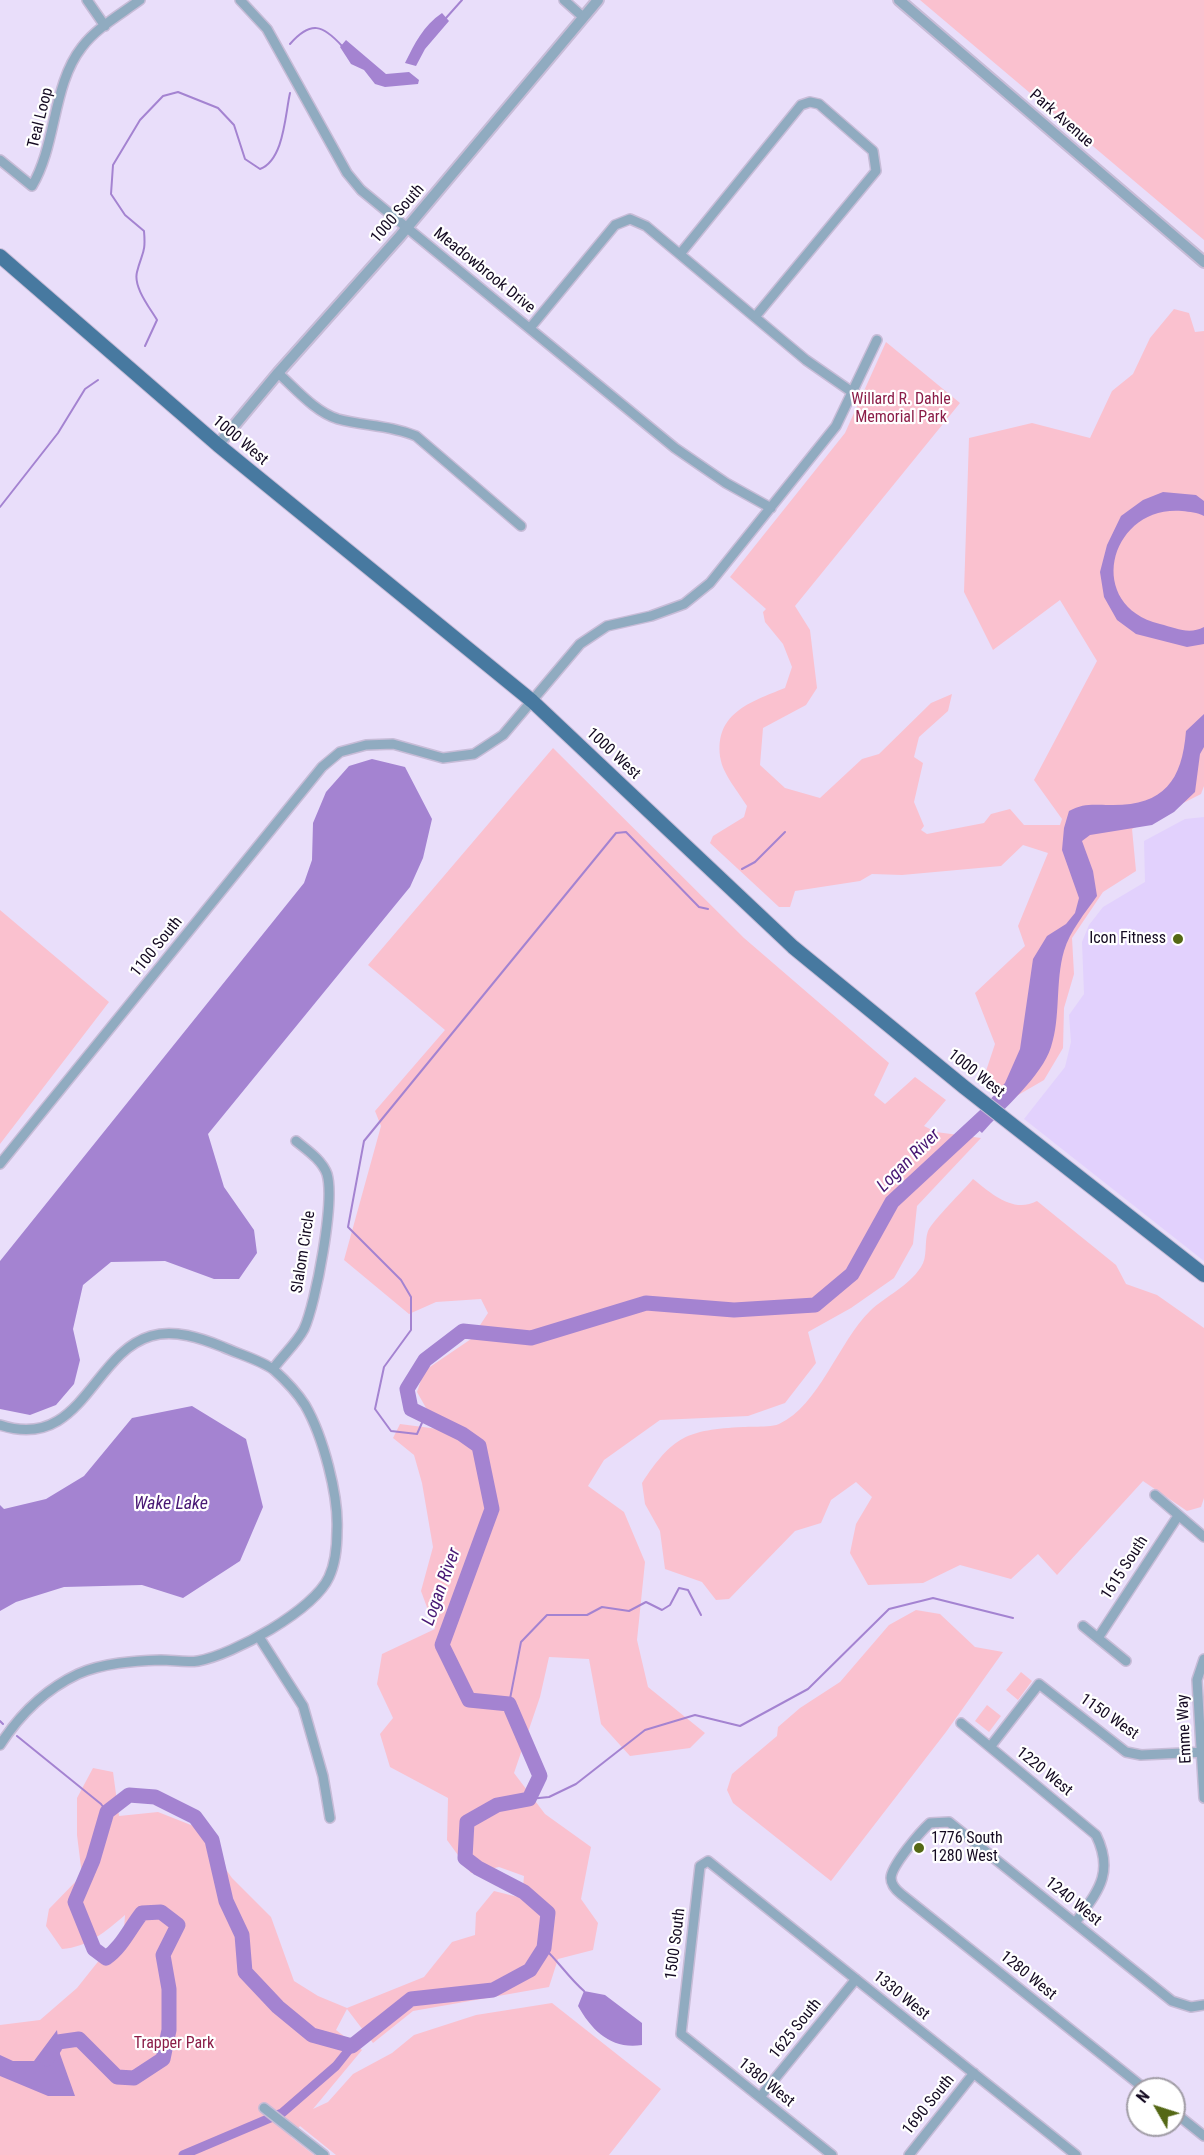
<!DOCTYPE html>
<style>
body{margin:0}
#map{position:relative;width:1204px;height:2155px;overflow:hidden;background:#e9defa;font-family:"Roboto Condensed",sans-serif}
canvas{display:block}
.north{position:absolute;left:1126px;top:2077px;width:60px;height:60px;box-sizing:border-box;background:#fff;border:2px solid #a19da6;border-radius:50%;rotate:309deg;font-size:16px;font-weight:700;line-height:24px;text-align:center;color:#140a21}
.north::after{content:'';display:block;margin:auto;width:21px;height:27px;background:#546815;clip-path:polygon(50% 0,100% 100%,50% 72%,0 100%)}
</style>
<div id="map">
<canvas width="1204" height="2155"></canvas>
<div class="north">N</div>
</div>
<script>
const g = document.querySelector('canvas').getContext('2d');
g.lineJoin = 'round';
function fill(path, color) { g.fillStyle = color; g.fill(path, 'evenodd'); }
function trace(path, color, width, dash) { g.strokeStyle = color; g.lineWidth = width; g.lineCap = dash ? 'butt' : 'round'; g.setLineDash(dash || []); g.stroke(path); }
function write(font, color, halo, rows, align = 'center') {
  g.font = font + ' "Roboto Condensed",sans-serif'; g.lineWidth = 4.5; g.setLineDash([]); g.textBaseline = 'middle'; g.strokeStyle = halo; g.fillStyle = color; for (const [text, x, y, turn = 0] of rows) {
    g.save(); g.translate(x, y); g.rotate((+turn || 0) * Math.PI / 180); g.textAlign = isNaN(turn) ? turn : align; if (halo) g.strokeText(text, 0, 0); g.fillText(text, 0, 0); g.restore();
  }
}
fill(new Path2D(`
 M1204 817V1261L1024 1119 1065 1067 1071 1042 1069 1015 1084 994 1082 942 1089 925 1103 907 1145 882 1144 841 1185 819Z`), '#e2d1fd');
fill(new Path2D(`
 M920 0H1204V240Z
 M1174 309 1189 313 1195 332 1204 331V786L1201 794 1132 829 1136 871 1103 892 1072 938 1074 974 1064 1008 1063 1048 1044 1080 1013 1098 984 1077 995 1044 975 993 1025 946 1018 926 1048 853 1023 845 1001 866 902 875 872 874 860 881 795 891 790 907H779L710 843 713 836 744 817 747 806C739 793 724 775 721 761 712 714 750 702 785 688L792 667 783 644 765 622 763 612 766 609 730 577 845 433 886 342 960 403 795 606 810 630 817 688 806 705 763 728 760 765 785 788 820 798 862 759 879 754 931 703 952 694 948 711 919 737 914 757 923 763 914 802 924 826 921 830 927 834 984 823 991 814 1010 809 1024 825H1060L1062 819 1034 780 1097 661 1060 600 993 650 964 592 969 438 1032 423 1090 438 1112 391 1133 374 1150 338Z
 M553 748 744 938 889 1063 874 1095 885 1104 915 1077 946 1100 924 1126 936 1132 981 1138 917 1206 913 1244 894 1278 851 1308 808 1332 816 1363 785 1403 748 1416 660 1420 604 1460 588 1486 624 1512 645 1562 637 1640 648 1687 705 1733 690 1748 630 1756 601 1724 589 1659 549 1657 540 1697 514 1773 545 1814 591 1847 581 1899 598 1923 593 1950 558 1959 549 1987 413 2011 373 2043 347 2009 336 2030 362 2050 313 2109 328 2102 353 2074 392 2053 414 2035 476 2015 552 2003 661 2089 609 2155H336L300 2126 291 2137 314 2155H0V2025L40 2020 77 1988 124 1929 125 1915C105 1932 88 1947 62 1949L46 1926 49 1909 82 1875 77 1835V1798L93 1768 113 1772 119 1816 158 1812 196 1827 232 1878 271 1917 294 1981 318 1996 347 2008 424 1977 452 1942 475 1935 476 1913 494 1891 522 1898 524 1876 499 1867 471 1873 447 1840 448 1798 390 1767 380 1734 393 1718 377 1684 382 1654 435 1629 421 1591 433 1547 422 1483 414 1455 393 1438 400 1424 438 1429 417 1392 424 1371 471 1339 488 1313 481 1299 436 1302 409 1314 344 1260 381 1126 375 1111 445 1030 368 965Z
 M0 910 109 1002 0 1144Z
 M973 1179C991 1193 1013 1214 1037 1201L1116 1265 1126 1284 1157 1295 1204 1328V1498L1201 1507 1187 1511 1143 1481 1057 1575 1038 1554 1011 1579 960 1565 923 1583 868 1585 850 1553 856 1524 872 1497 856 1482 831 1500 821 1523 795 1531 729 1599 716 1600 702 1582 665 1569 660 1531 645 1504 642 1483C673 1436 687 1430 743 1427 753 1426 769 1428 779 1424 819 1406 839 1341 870 1311 887 1295 908 1287 921 1267 928 1257 924 1242 928 1231 934 1219 963 1191 973 1179Z
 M916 1610 940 1614 975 1647 1003 1652 946 1732 831 1881 733 1803 727 1790 732 1774 777 1736 778 1727 800 1708 840 1682 889 1625Z
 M1021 1672 1032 1681 1018 1700 1006 1690Z
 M987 1705 1001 1716 989 1732 975 1721Z`), '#fac1cf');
fill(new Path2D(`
 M442 13 449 21 425 49 416 66 405 63C415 43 423 26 442 13Z
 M346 40 386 74 409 72 419 80 418 84 385 87 375 84 364 70 351 64 340 47Z
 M1163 492 1196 495 1204 501V516C1197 512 1190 512 1182 511 1110 505 1083 605 1160 624 1176 628 1189 635 1204 627V644L1187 647 1136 634 1117 620 1104 597 1100 572 1107 545 1121 516 1143 500Z
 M1204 714V747L1200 754 1195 792 1174 812 1152 825 1090 835 1082 841 1093 871 1097 896C1085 913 1070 931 1064 951 1055 982 1061 1017 1051 1047 1042 1076 1003 1109 982 1133L970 1122 1005 1083 1020 1049 1033 959 1047 936 1066 924 1075 913 1079 898 1062 850 1064 828 1069 811C1084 803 1093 805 1110 805 1163 806 1182 782 1186 731Z
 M372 759 405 767 432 819 423 858 410 887 208 1134 224 1187 254 1230 257 1253 239 1279H214L165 1261 111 1262 83 1285 73 1329 80 1360 74 1384 56 1405 30 1415 0 1409V1261L304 883 312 860 313 823 326 792 349 766Z
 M192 1406 246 1439 263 1507 240 1561 183 1598 142 1585 64 1587 16 1602 0 1611V1505L4 1509 46 1499 84 1476 132 1418Z
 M584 1991 605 1995 642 2023V2045C612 2050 592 2031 578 2006Z
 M57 2030 60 2054 75 2096H48L0 2076V2055L13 2061H34Z`), '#a483d1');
trace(new Path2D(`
 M446 18 462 0
 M290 44C311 20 323 25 342 46
 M145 346 157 320C150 308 133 287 137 272 142 252 146 254 144 231L125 215 111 194 113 165 140 120 163 96 178 92 218 108 234 125 245 159 260 169C284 160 285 115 290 93
 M0 507 58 433 85 389 98 380
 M742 869 755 862 785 832
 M425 1416 417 1434 391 1431 375 1409 384 1367 411 1330V1297L401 1280 348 1227 364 1141 616 833 626 832 699 907 708 909
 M509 1704 521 1642 547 1615H587L602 1607 629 1611 646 1602 662 1610 670 1605 679 1588 688 1590 701 1615
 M0 1721 3 1724
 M17 1736 101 1804 107 1812
 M529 1799 549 1797 576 1784 645 1730 695 1715 740 1726 808 1689 889 1609 933 1598 1013 1618
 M544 1948C559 1962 568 1977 584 1991`), '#a483d1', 2);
trace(new Path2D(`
 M183 2155 282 2113 336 2066 352 2046`), '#a483d1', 9);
trace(new Path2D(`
 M47 2059 58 2042 79 2039 117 2077 134 2078 163 2059 169 2030V1989L163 1955 178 1925 161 1912 142 1913C130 1928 122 1947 106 1958L94 1949 75 1902 93 1860 107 1812 129 1795 155 1797 195 1817 212 1840 226 1901 242 1935 245 1972 278 2007 312 2035 352 2046 411 1999 493 1990 530 1970 544 1948 548 1913 524 1892 478 1868 465 1858 467 1822 497 1805 529 1799 540 1776 509 1704 469 1700 442 1645 492 1509 479 1446 462 1434 411 1409 407 1389 425 1360 463 1331 531 1338 646 1303 734 1310 815 1305 852 1274 892 1202 989 1112`), '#a483d1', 15);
const minor = new Path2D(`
 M87 0 105 26
 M240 0 267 29 347 173 361 190 675 448 726 483 771 508
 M564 0 583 17
 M0 160 32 186C57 144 52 85 82 47 96 28 121 14 140 0
 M680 254 801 105 810 102 819 104 873 151 876 171 755 317
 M530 328 615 225 630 219 646 226 806 360 852 392
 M278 373C295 388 315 412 338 419 364 426 390 425 416 436L521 526
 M0 1164 322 767 340 752 366 745 393 744 443 758 474 754 503 735 580 644 607 626 651 616 684 604 710 583 836 426 877 340
 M273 1369C282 1356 297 1343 304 1329 316 1303 335 1201 327 1174 322 1160 307 1150 296 1141
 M0 1425C82 1452 92 1353 151 1336 174 1329 201 1338 223 1347 238 1354 261 1360 274 1370 284 1379 298 1394 305 1405 323 1436 339 1496 337 1531 337 1546 336 1562 329 1577 314 1610 233 1655 198 1661 186 1663 173 1660 161 1660 134 1661 102 1663 78 1674 44 1690 20 1714 0 1745
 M1155 1495 1204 1537
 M1083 1626 1126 1661
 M259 1637 303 1706 323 1776 330 1818
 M1098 1638 1178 1516
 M1204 1659 1197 1680 1204 1798
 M961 1723 1096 1835C1115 1874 1097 1892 1075 1923
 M990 1747 1039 1684 1126 1752 1141 1755 1204 1752
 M1145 2089 901 1894C896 1890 891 1885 891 1878 891 1866 921 1831 930 1823L949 1822 1172 2001 1191 2007 1204 2005
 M760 2097 856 1979
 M264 2108 324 2155
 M1174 2112 1204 2136
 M832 2155 681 2034 700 1866 708 1861 1076 2155
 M909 2155 974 2073`);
const tertiary = new Path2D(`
 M899 0 1204 262
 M218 445 278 373 400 236 598 0`);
const primary = new Path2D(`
 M0 256 218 445 532 701 793 947 964 1087 1204 1275`);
trace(minor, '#c7bcd7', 12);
trace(tertiary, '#c7bcd7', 14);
trace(primary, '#c7bcd7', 16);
trace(minor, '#90abc0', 9);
trace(tertiary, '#90abc0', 10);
trace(primary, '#4779a0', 14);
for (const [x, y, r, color] of [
 [1178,939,6,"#546815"],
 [919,1848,6,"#546815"]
]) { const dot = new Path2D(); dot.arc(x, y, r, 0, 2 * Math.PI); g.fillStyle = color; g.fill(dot); trace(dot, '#fff', 2); }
write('16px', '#140a21', '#fff', [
 ["Teal Loop",41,118,-76],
 ["Park Avenue",1061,119,41],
 ["1000 South",398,214,-49],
 ["Meadowbrook Drive",484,271,39],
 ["1000 West",240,441,40],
 ["1000 West",613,754,43],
 ["1100 South",157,947,-51],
 ["1000 West",976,1074,38],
 ["Slalom Circle",304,1252,-81],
 ["1615 South",1125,1568,-57],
 ["1150 West",1109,1717,35],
 ["Emme Way",1185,1729,-93],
 ["1220 West",1044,1772,39],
 ["1240 West",1073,1902,39],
 ["1500 South",676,1944,-83],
 ["1280 West",1028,1976,39],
 ["1330 West",901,1996,39],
 ["1625 South",796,2029,-51],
 ["1380 West",766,2083,39],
 ["1690 South",929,2105,-51]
]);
write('16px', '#8b1d48', '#fff', [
 ["Willard R. Dahle",901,400],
 ["Memorial Park",901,418],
 ["Trapper Park",174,2044]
]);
write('16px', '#140a21', '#fff', [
 ["Icon Fitness",1166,939],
 ["1776 South",931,1839,"left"],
 ["1280 West",931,1857,"left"]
], 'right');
write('italic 18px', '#481874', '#fff', [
 ["Logan River",909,1161,-45],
 ["Wake Lake",171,1504],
 ["Logan River",442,1587,-70]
]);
</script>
